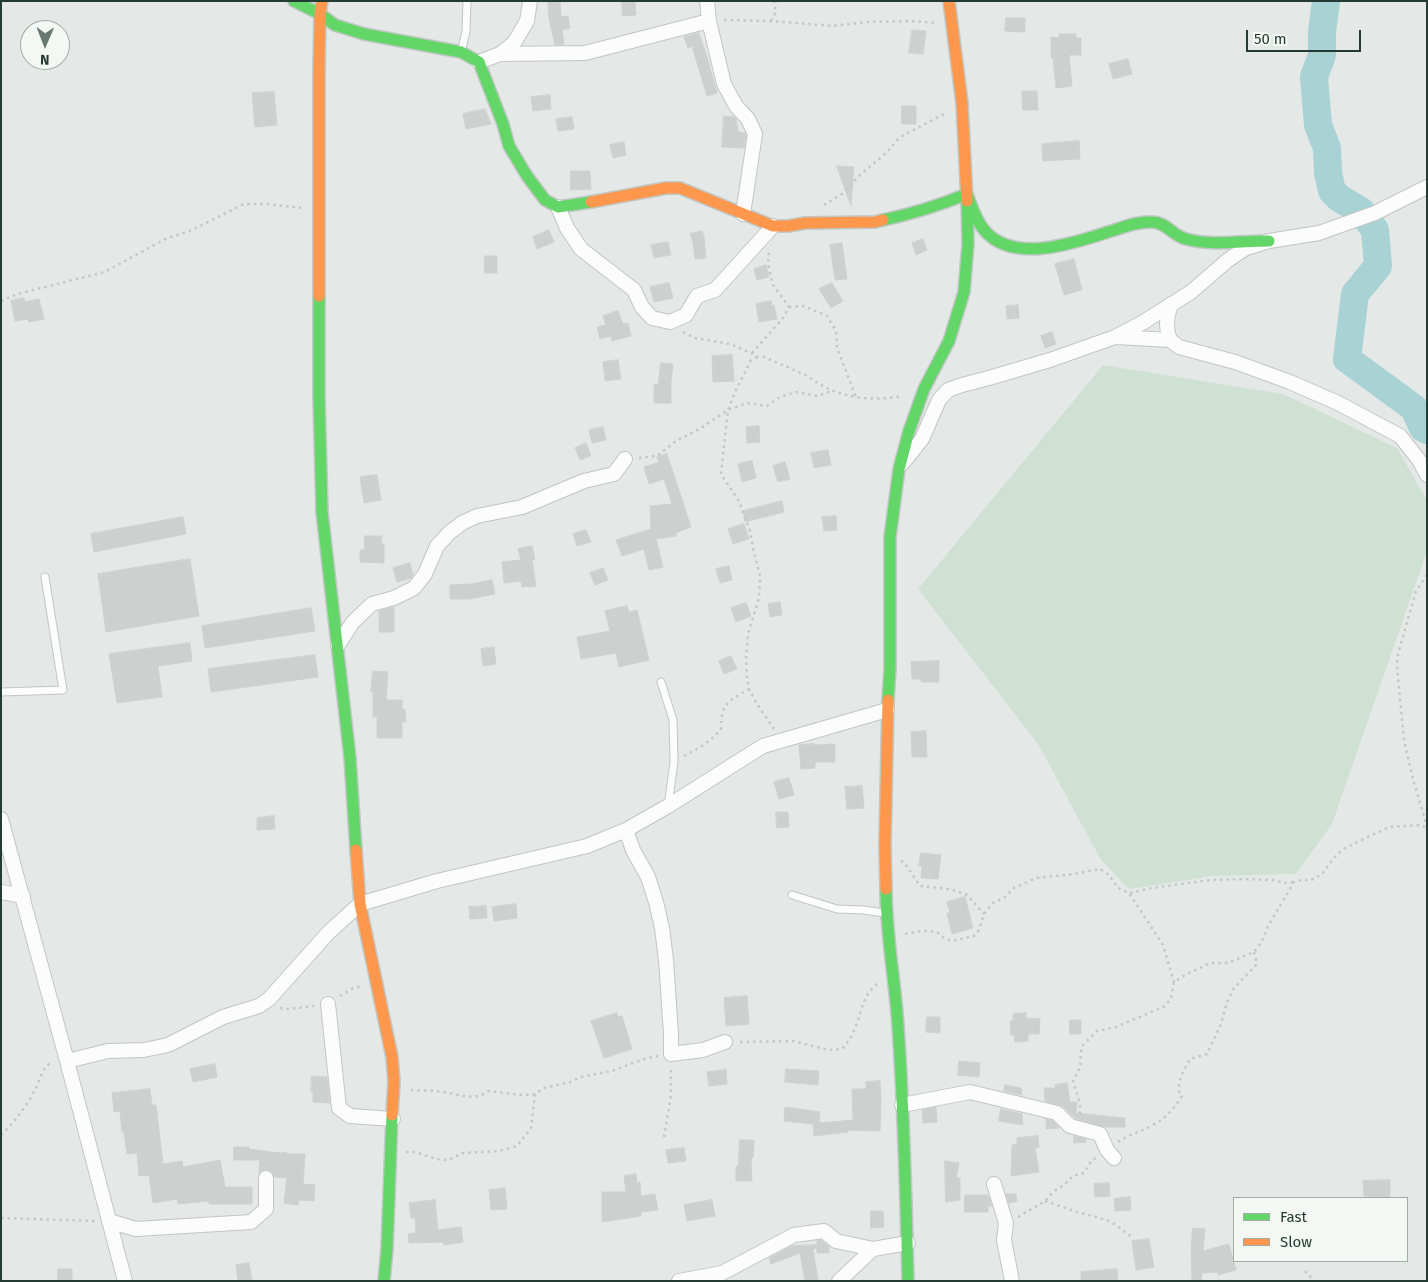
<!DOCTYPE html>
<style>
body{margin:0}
#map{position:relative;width:1428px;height:1282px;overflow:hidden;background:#e4e9e7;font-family:"Fira Sans",sans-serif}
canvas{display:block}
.frame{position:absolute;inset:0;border:2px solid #243b33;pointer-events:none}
.legend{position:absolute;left:1233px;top:1197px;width:175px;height:65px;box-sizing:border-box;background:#f3f8f5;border:1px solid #a0aca7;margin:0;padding:6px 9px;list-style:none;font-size:15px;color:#243b33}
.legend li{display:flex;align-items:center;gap:10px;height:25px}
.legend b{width:25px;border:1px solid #a0aca7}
.north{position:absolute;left:20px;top:20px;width:50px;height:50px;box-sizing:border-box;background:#f3f8f5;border:1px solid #a0aca7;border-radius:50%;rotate:181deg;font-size:14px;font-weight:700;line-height:20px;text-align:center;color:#243b33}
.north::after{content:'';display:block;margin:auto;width:18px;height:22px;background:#677872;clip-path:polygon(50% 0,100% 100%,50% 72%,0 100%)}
.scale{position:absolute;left:1246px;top:30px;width:115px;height:22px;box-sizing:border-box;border:2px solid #243b33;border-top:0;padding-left:6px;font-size:15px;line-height:18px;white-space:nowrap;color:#243b33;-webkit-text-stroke:4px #f3f8f5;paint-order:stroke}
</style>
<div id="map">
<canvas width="1428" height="1282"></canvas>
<div class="frame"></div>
<ul class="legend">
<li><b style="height:6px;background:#63d668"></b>Fast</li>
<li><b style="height:6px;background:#ff974d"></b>Slow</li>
</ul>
<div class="north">N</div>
<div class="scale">50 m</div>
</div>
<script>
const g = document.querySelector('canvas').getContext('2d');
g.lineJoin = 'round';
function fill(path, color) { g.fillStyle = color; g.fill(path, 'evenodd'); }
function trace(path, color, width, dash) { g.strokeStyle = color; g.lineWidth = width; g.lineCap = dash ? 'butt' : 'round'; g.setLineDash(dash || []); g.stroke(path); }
fill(new Path2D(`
 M1103 365 1283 394 1397 448 1427 500V551L1332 824 1296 874 1213 876 1129 889 1101 860 1038 744 918 589Z`), '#cfe1d3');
trace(new Path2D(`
 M1326 1 1322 32V55L1314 77 1318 125 1327 148 1328 173 1332 191 1339 198 1361 211 1375 230 1378 266 1355 294 1347 359 1414 408 1423 428 1427 430`), '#a8d2d4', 28);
const building = new Path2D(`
 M548 1H560L561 17 568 16 570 28 562 30 564 44 555 45 549 18Z
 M622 1H635L636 15 623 16Z
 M1006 18H1025V32L1005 31Z
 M912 30 926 31 923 54 909 53Z
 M699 33 708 60 717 93 707 96 692 46 688 48 684 37Z
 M1059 34H1076V38H1081V55H1069L1072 86 1056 88 1053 58H1051V37L1059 38Z
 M1128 59 1132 74 1113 79 1109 64Z
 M1022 91H1037L1038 110H1023Z
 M274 92 277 125 255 127 252 93Z
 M550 95 551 109 533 111 531 97Z
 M902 106H916V124H902Z
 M485 109 491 124 466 129 463 114Z
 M724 116 734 117 736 119 738 132 745 133 746 135 744 148 722 147Z
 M572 117 574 129 558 131 556 119Z
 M1079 141 1080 159 1043 161 1042 144Z
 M624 142 626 155 613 158 610 145Z
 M837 166 854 167 851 206Z
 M571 171H590L591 189 571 190Z
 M549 230 554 242 537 249 533 237Z
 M702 231 704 237 706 258 695 259 693 242 690 234Z
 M923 239 927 250 916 255 912 243Z
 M668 242 671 255 654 258 651 245Z
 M842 243 847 279 835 280 830 245Z
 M485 256H497V273H485Z
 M1074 259 1082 290 1064 295 1055 264Z
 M766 265 769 277 757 280 754 269Z
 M669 283 673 298 654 302 650 287Z
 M832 283 843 301 831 308 819 289Z
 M24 298 25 302 39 299 44 319 29 322 28 319 15 321 11 301Z
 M771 301 772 306 774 305 777 319 759 322 756 304Z
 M1018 305 1019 318 1007 319 1006 306Z
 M618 311 623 324 628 323 631 336 612 341 611 336 600 339 597 327 606 325 603 316Z
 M1052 332 1056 344 1045 348 1041 336Z
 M732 355 734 381 713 382 712 356Z
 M618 360 621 379 605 381 603 362Z
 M661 363 673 364 671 381V403H654V384L658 385Z
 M759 426 760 442 747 443 746 427Z
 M603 427 606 440 592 443 589 430Z
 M586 443 591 456 580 460 575 448Z
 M828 450 831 465 814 468 811 453Z
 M667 454 691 527 676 533V536L656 539 663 567 649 570 644 549 622 556 616 540 651 529 650 506 672 504 664 479 649 484 644 467 659 462 657 457Z
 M752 461 756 478 742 482 738 464Z
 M785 462 790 479 778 482 773 466Z
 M377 475 381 500 364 503 360 477Z
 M782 501 784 512 745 522 743 511Z
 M836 516 837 530 824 531 822 517Z
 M183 517 186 534 94 552 91 534Z
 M744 524 749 539 733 544 728 529Z
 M586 530 591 542 577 546 573 534Z
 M365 536H382L381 544H384V563L360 562V550H364Z
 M532 546 535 559 532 560 536 586 528 587V586L522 587 521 581 504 583 502 562 521 560 518 549Z
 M190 559 199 616 106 632 98 574Z
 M410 563 413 575 411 578 397 582 393 568Z
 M729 566 732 580 720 583 716 569Z
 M603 568 608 580 595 585 590 573Z
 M492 580 495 594 469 599H450V585L471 584Z
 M780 602 782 615 770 617 768 604Z
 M746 603 751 616 736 622 731 608Z
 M627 606 629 612 637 610 649 660 619 667 616 653 581 659 577 637 610 631 605 611Z
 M394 607V632H379V611Z
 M311 608 315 631 205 648 202 626Z
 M190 643 192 661 158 666 162 697 117 703 109 654Z
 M494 647 496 664 483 666 481 649Z
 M315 655 318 677 211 692 208 669Z
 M731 656 737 669 724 674 719 661Z
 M939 661V682H921V679H912L911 662Z
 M373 671 388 672 386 700H402V709H405L406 722H402V738H377V716L373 717V692H371Z
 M926 731 927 757H912L911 732Z
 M814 744V745L835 744V762H815V768L801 769 799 745Z
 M789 778 794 795 779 799 774 782Z
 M862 786 864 808 847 809 845 787Z
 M776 812H788L789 827 777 828Z
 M274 816 275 829 257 830V818Z
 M921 853 941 855 938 879 921 878 922 866H919Z
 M965 897 973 928 952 934 947 913H950L947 902Z
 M516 904 517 918 494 921 492 907Z
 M486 906 487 918 470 919 469 907Z
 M747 996 749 1024 726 1026 724 998Z
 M617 1013 618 1017 622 1016 632 1049 604 1058 591 1021Z
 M1026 1013V1018L1040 1019 1039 1034H1028V1041L1015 1042 1014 1035H1011L1010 1021H1013V1014Z
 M927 1017H940V1033L926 1032Z
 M1070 1020H1081V1034H1070Z
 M959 1061 980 1063 979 1077 958 1075Z
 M215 1064 217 1077 193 1082 190 1069Z
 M786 1069 819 1071 818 1085 785 1082Z
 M726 1070 727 1084 709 1086 707 1072Z
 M312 1076 327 1077 330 1103 313 1102V1091H311Z
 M880 1081 881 1100 880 1131 848 1130V1132L814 1136 813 1124 784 1121 785 1107 820 1112 819 1123 853 1120 852 1089H866V1082Z
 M1067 1083 1070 1102H1077L1076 1113 1125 1118V1127H1105L1075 1118 1063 1106 1045 1101 1044 1088H1056L1055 1085Z
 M1005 1085 1021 1088 1022 1095 1004 1091Z
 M150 1089 152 1105H156L163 1164 182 1161 183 1167 220 1160 225 1187H252V1204H209V1201L178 1204 177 1199 153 1203 149 1175 139 1176 137 1153 127 1154 124 1132H122L120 1111 114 1112 112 1093Z
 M936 1107 937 1122 923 1123 922 1110Z
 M1001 1109 1022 1114 1023 1125 999 1121Z
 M1046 1119 1053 1121 1059 1128 1047 1129Z
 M1038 1136 1039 1147 1035 1148 1039 1172 1011 1176 1012 1145 1017 1144V1138Z
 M1074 1136 1086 1139V1142L1074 1143Z
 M740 1140H754L753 1158H751L752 1181H736V1166H738Z
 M234 1147H249V1149L271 1152 282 1153 286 1152 288 1154H305L303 1184 315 1185 314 1201 299 1200 298 1205 284 1203 287 1178 275 1177 271 1171 266 1169 262 1170 259 1174 260 1160H234Z
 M684 1148 686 1161 668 1163 666 1150Z
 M945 1161 959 1163 956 1178H960V1200L946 1202Z
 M636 1174 637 1183 640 1182 641 1196 655 1194 658 1210 641 1212V1216L602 1222V1192H626L624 1176Z
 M1390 1180V1198H1367V1196H1364L1363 1181Z
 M1109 1183 1110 1196 1095 1197 1094 1184Z
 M505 1188 507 1209 491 1210 489 1190Z
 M1006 1194H1016L1017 1201 1009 1203Z
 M965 1195H988L992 1206H988V1212H965Z
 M1130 1197 1131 1210 1115 1211 1114 1199Z
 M435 1200 438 1230 461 1227 463 1242 444 1245 443 1242 409 1243 408 1234 416 1233 415 1218H411L409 1203Z
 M712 1200 715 1216 687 1221 684 1205Z
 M871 1211H883L884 1227 871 1228Z
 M1193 1228 1205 1229 1203 1251 1229 1244 1236 1270 1218 1275V1272L1202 1273 1201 1281H1192L1191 1250Z
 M1149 1239 1154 1267 1136 1270 1132 1241Z
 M821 1240 829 1247V1253H817V1241Z
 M816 1245 817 1248 813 1249 818 1281H805L800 1253 771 1264 769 1258 792 1246Z
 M249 1263 252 1281H238L236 1265Z
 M58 1269H72V1281H58Z
 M1117 1269 1118 1281H1081V1272Z`);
fill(building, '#ccd0ce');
trace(building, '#cdd2d0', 1);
const lane = new Path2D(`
 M461 52 466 32 467 1
 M661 682 673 720 674 762 668 806
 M1 692 63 690 45 577
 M792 895 837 909 863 910 885 913`);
const street = new Path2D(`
 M707 1 709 21
 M500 54 514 43 527 21 530 1
 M479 62 500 54 585 53 709 21 724 84 736 106 748 119 755 134 743 214
 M558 207 567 228 581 249 634 290 642 307 652 318 670 322 686 315 697 296 715 290 773 226
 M1116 337 1170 340 1179 347 1235 362 1290 382 1338 403 1400 436 1419 460 1427 475
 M1170 340C1165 327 1167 317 1171 304
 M902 464 922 439 939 400 948 390 962 385 989 378 1050 360 1115 337 1142 323 1191 292 1228 260 1246 248 1269 241 1319 233 1375 213 1427 187
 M338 645 353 622 372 604 394 598 414 588 425 574 437 546 449 533 462 523 477 516 522 507 584 481 614 474 625 459
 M1 819 67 1061 125 1281
 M626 830 633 850 648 877 656 902 662 928 666 960 671 1034V1054L703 1050 725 1042
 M1 892 23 896
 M328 1004 339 1108 350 1116 393 1119
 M67 1061 108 1051 144 1050 168 1045 223 1017 259 1006 269 999 329 932 360 904 437 881 587 846 626 830 668 806 763 746 887 710
 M902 1105 970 1092 1057 1113 1070 1126 1100 1134 1107 1150 1114 1158
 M994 1184 1006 1223 1004 1240 1012 1281
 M109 1221 136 1229 251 1222 266 1209V1178
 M679 1281 722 1273 794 1235 824 1231 836 1241 873 1249 908 1243
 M839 1281 873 1249`);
const fast = new Path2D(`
 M294 1 320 14 335 25 364 34 461 52 479 62 503 124 509 146 527 176 545 200 558 207 591 202
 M883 220C912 214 940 205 967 194 972 207 976 221 985 231 1014 264 1074 243 1108 232 1122 228 1137 221 1152 222 1166 222 1173 236 1186 239 1212 246 1242 241 1269 241
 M319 296V398L322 512 350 758 356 850
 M888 700 890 668V537L899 469 909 431 924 389 949 341 964 292 968 244 967 201
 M886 889C886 935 895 980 898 1026 904 1111 906 1196 908 1281
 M384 1281 387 1249 392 1115`);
const slow = new Path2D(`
 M949 1 962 103 967 201
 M591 202 666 188H680L773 226H788L805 223 875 222 883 220
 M319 296V70L320 14 322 1
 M356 850 360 904 392 1057 394 1081 392 1115
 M886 889 885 846 888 700`);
trace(lane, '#c1c6c4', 9);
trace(street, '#c1c6c4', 16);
trace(fast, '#c0c7c4', 14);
trace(slow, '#c0c7c4', 14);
trace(new Path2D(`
 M724 20 771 21 833 26 867 22 912 21 936 23
 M771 21 776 12 774 1
 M824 205 842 194 860 175 886 153 900 137 946 113
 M1 301 17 294 105 272 165 239 192 230 244 204H266L303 208
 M789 307 804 306 827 316 836 331 837 348 856 397
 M683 332 695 338 730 344 751 353 757 357H764L808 376C834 398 871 402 903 396
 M752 353 783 318 789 307 773 285 768 264 769 252
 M757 357 751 360 735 392 728 410 721 474 739 501 750 531 753 548 760 576 759 598 748 634 746 656 747 678 749 689 757 704 774 729
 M639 458 657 456 676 441 701 428 728 410 747 403 767 406 780 397 796 392 817 396 832 391
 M1427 575 1416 591 1398 654 1397 666 1404 741 1414 783 1427 826
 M684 756 704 745 721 730C721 703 727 702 749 689
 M901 861 904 862 920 886 950 889 967 895 984 914
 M1130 893 1151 888 1211 880 1239 879 1275 880 1283 883 1294 882
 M905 934 923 931 937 932 944 938 952 941 974 936 979 930 984 914 993 903 1004 898 1014 888 1036 878 1074 874 1100 869 1109 875 1118 888 1129 893 1163 945 1174 982
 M340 996 355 987H362
 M280 1008 289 1009 314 1006
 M740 1042 793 1041 829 1050 842 1049C848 1042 853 1035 856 1025 863 1008 862 997 877 984
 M411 1090C421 1091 433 1090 443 1092 460 1094 474 1102 489 1091L521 1095 535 1094 544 1088 571 1082 581 1077 612 1071 644 1059 658 1056
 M1080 1114V1104L1073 1081 1081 1065 1080 1062 1082 1046 1097 1031 1116 1027 1165 1006 1171 998 1174 982 1185 975 1210 963H1228L1254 952 1261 943 1268 926 1294 882 1302 880H1311L1322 874 1334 858 1343 849 1389 827 1420 825 1427 828
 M1 1135C13 1124 29 1103 36 1088 41 1078 42 1068 52 1062
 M664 1137 671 1096V1066
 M1118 1142C1128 1135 1140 1132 1151 1126 1165 1119 1174 1109 1182 1096L1178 1090 1181 1076 1190 1059 1207 1054 1221 1024 1227 1002 1234 988 1257 964 1254 952
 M406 1152H415L436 1159 448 1160 463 1153 499 1151 517 1146 531 1128 535 1094
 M1045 1201 1074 1211 1110 1221 1132 1237
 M1018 1217 1045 1201 1053 1192 1064 1185 1073 1176 1084 1173 1092 1160 1096 1158
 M1 1218 95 1221
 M1305 1271 1314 1281`), '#c1c9c5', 2.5, [2.5, 4]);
trace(lane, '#fbfcfb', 7);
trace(street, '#fbfcfb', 14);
trace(fast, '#63d668', 11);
trace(slow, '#ff974d', 11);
</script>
